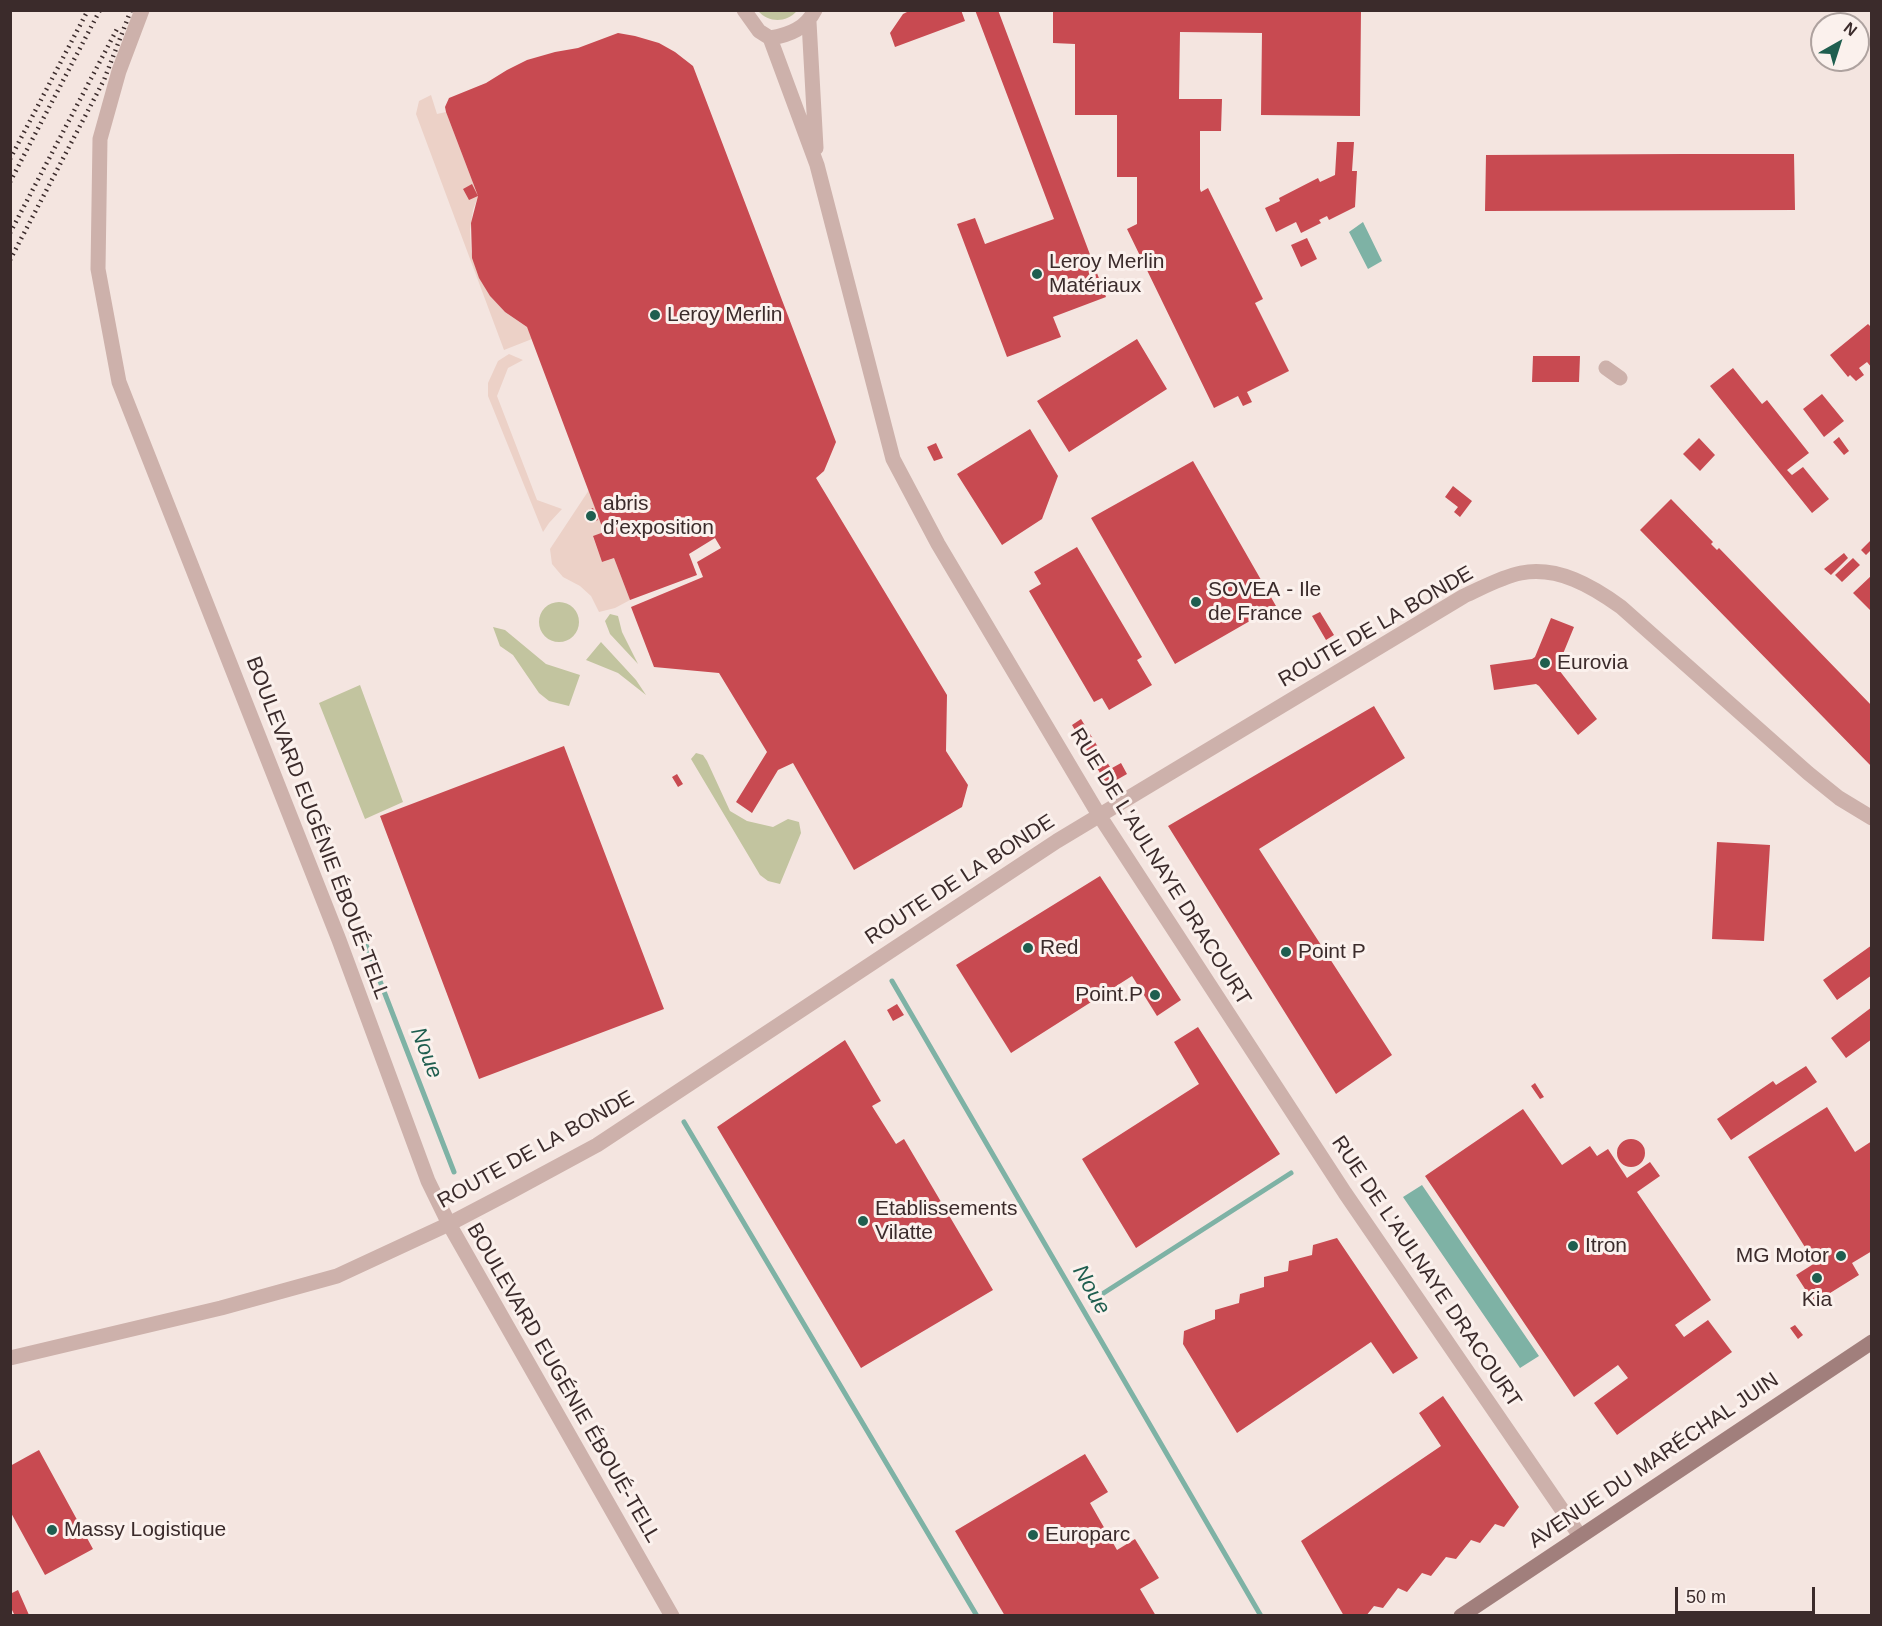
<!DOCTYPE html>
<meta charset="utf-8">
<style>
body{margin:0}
#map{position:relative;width:1882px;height:1626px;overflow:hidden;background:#f4e5e0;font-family:Helvetica,sans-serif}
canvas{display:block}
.frame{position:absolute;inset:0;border:12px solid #3b2b2b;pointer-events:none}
.north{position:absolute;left:1810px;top:12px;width:60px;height:60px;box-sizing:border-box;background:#fbf1ed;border:2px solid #aea29f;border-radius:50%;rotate:39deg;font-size:16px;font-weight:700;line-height:24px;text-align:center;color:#3b2b2b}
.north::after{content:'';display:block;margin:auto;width:21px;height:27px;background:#1f5e4f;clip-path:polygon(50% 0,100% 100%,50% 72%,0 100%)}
.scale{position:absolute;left:1675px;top:1587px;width:140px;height:27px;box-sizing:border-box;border:3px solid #3b2b2b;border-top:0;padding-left:8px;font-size:18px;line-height:21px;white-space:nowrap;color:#3b2b2b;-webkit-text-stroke:4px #fbf1ed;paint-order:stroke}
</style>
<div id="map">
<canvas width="1882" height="1626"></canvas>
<div class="frame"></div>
<div class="north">N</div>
<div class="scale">50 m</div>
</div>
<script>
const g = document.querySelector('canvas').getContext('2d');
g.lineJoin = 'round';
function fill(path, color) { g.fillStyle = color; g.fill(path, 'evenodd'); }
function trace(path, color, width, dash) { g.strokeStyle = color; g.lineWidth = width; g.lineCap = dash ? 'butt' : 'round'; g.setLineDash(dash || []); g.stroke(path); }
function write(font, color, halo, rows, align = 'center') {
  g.font = font + ' Helvetica,sans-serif'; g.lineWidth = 6; g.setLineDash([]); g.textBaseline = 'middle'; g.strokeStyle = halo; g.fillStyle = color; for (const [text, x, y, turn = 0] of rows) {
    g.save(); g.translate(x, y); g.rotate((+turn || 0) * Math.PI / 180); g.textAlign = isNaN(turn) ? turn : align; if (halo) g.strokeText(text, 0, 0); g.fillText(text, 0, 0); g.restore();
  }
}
fill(new Path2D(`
 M758 11H797C786 23 769 23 758 11Z
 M539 622a20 20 0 1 1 40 0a20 20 0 1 1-40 0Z
 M610 614 618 616 622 632 638 664 610 634 605 621Z
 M493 627 505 630 546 664 580 675 569 706 549 701 539 693 513 655 500 646Z
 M601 642 636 680 646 695 618 673 586 660Z
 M360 685 403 802 365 819 319 703Z
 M696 753 703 755 707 761 730 811 747 821 773 827 788 819 799 822 801 833 780 884 768 881 760 875 691 759Z`), '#c2c49f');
fill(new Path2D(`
 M431 95 437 114 446 112 478 196 473 210 470 230 471 251 477 272 490 296 505 312 527 327 532 339 504 350 416 114 419 101Z
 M509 354 523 360 508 368 497 396 537 500 562 509 549 523 543 532 488 396V383L498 361Z
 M589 490 604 532 593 537 602 562 614 558 630 600 615 608 599 612 591 596 580 586 563 577 557 570 552 564 550 549Z`), '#ecd1c7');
fill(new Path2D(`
 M1363 222 1382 261 1368 269 1349 232Z
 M1422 1185 1539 1356 1520 1368 1403 1197Z`), '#7eb2a5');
trace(new Path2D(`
 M366 945 454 1172
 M892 981 1261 1616
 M684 1122 977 1616
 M1099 1296 1291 1173`), '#7eb2a5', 5);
fill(new Path2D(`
 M911 10H961L965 21 895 47 890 33 903 14Z
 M975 10H998L1106 297 1053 317 1061 337 1007 357 957 224 975 218 985 244 1054 219Z
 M1053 10H1361L1360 116 1261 115 1262 33 1180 32 1179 99H1222L1221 131H1200V189L1201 192 1208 188 1263 299 1255 303 1289 371 1247 392 1252 402 1243 406 1238 396 1214 408 1127 229 1137 224V177H1117V115H1075V44L1053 43Z
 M618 33 635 36 659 43 675 52 693 66 836 442 824 471 816 478 947 695 946 751 968 785 962 807 854 870 793 763 778 770 752 813 736 802 767 752 719 673 654 667 631 607 703 577 697 562 721 548 715 538 689 554 697 575 630 600 614 558 602 562 593 536 604 532 527 327 505 312 490 296 479 278 472 258 471 223 478 196 446 112 445 107 449 98 486 83 507 70 527 60 555 52 578 48Z
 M1337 142H1354L1352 171H1357L1355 207 1329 220 1327 216 1319 220 1321 223 1301 233 1296 222 1276 232 1265 208 1280 201 1279 198 1318 178 1320 182 1335 175Z
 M1681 154H1794L1795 210 1485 211 1486 155Z
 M472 184 478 196 469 200 463 189Z
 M1307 238 1317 259 1301 267 1291 245Z
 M1868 324 1872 328V368L1867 362 1859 368 1864 375 1856 381 1850 375 1848 377 1830 355Z
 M1137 339 1167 389 1069 452 1037 401Z
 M1533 356H1580L1579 382H1532Z
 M1733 368 1762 404 1767 400 1809 453 1787 470 1792 475 1803 467 1829 499 1812 513 1710 386Z
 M1822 394 1844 421 1824 437 1803 409Z
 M1030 429 1058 476 1042 519 1002 545 957 474Z
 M1839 437 1849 451 1844 455 1833 442Z
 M1699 438 1715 455 1700 471 1683 454Z
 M936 443 943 458 934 461 927 447Z
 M1193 461 1276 606 1175 664 1091 518Z
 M1453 486 1472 501 1460 517 1454 512 1458 507 1445 497Z
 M1671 499 1713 542 1711 544 1717 550 1719 548 1872 706V767L1640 530Z
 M593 508 598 520 590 523 585 512Z
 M1872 539V549L1866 555 1861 550Z
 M1077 547 1142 657 1137 660 1152 685 1109 710 1102 698 1094 702 1029 591 1041 584 1034 572Z
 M1844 553 1848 558 1831 575 1824 569Z
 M1853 558 1860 565 1842 582 1835 575Z
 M1872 575V612L1853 593Z
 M1320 612 1334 635 1326 640 1312 616Z
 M1551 618 1574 627 1558 666 1559 670 1597 719 1578 735 1539 686 1536 684 1494 690 1490 665 1532 659 1535 657Z
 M1374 706 1405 758 1259 849 1392 1055 1336 1094 1168 826Z
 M1081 719 1110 767 1100 773 1072 725Z
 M564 746 664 1009 479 1079 380 816Z
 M1121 763 1127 774 1106 786 1102 779 1114 771 1112 768Z
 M677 774 683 784 678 787 672 777Z
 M1717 842 1770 845 1764 941 1712 939Z
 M1100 876 1181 1000 1157 1016 1132 976 1011 1053 956 965Z
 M1872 945V975L1837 1000 1823 980Z
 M897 1004 904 1015 893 1021 887 1010Z
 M1872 1007V1039L1846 1058 1831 1038Z
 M1198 1027 1280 1154 1136 1248 1082 1159 1199 1084 1174 1042Z
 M845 1040 881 1101 872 1106 896 1144 904 1139 993 1290 861 1368 717 1127Z
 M1806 1066 1817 1082 1731 1140 1717 1119 1773 1081 1776 1085Z
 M1535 1083 1544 1097 1540 1099 1531 1086Z
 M1827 1107 1855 1152 1872 1141V1251L1852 1263 1859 1275 1814 1303 1796 1275 1815 1263 1748 1157Z
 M1523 1109 1562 1165 1590 1146 1597 1156 1608 1149 1627 1178 1650 1162 1660 1176 1637 1192 1711 1300 1675 1325 1684 1337 1708 1320 1732 1352 1617 1435 1594 1403 1628 1378 1618 1365 1574 1397 1425 1176Z
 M1617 1153a14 14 0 1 1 28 0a14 14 0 1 1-28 0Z
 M1337 1238 1418 1358 1393 1374 1371 1342 1237 1433 1183 1344 1184 1331 1215 1319V1310L1239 1303 1240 1294 1264 1287V1277L1288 1271 1289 1261 1312 1255 1313 1245Z
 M1795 1325 1803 1335 1798 1339 1790 1328Z
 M1443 1396 1519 1507 1504 1527 1495 1524 1480 1543 1471 1540 1456 1559 1446 1557 1431 1576 1422 1573 1407 1592 1398 1588 1383 1608 1374 1606 1366 1616H1344L1301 1541 1441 1446 1419 1413Z
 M39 1450 93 1549 45 1575 10 1511V1466Z
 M1085 1454 1108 1492 1090 1503 1117 1550 1135 1539 1159 1578 1140 1589 1156 1616H1005L955 1531Z
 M18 1590 29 1615 28 1616H15L10 1606V1594Z`), '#c84a51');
trace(new Path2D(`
 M142 10 119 71 100 139 98 269 119 382 339 940 428 1181 449 1224 672 1616
 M744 10 759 31 770 38C790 35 806 28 815 10
 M809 22 816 148
 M770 38 817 165 893 459 938 544 1099 815 1345 1193 1580 1536
 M1606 368 1620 378
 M10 1358 221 1308 337 1276 449 1224 510 1192 597 1145 1057 841 1464 596C1482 588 1501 577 1521 573 1558 566 1592 586 1621 607L1808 773 1839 798 1872 818`), '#cdb1ab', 15);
trace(new Path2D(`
 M1461 1616 1872 1342`), '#a17f7c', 15);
trace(new Path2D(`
 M10 159 88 10
 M10 182 100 10
 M10 233 117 29
 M10 260 104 80 131 10`), '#3b2b2b', 4.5, [1.5, 4.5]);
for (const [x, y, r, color] of [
 [1037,274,6,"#1f5e4f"],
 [655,315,6,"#1f5e4f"],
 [591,516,6,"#1f5e4f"],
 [1196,602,6,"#1f5e4f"],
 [1545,663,6,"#1f5e4f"],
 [1028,948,6,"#1f5e4f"],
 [1286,952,6,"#1f5e4f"],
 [1155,995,6,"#1f5e4f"],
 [863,1221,6,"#1f5e4f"],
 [1573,1246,6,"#1f5e4f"],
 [1841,1256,6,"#1f5e4f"],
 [1817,1278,6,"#1f5e4f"],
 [52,1530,6,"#1f5e4f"],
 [1033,1535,6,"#1f5e4f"]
]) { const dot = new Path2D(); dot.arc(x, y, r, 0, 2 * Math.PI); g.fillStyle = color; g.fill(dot); trace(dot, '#fbf1ed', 2); }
write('21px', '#3b2b2b', '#fbf1ed', [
 ["Leroy Merlin",1049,262],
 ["Matériaux",1049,286],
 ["Leroy Merlin",667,315],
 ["abris",603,504],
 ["d’exposition",603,528],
 ["SOVEA - Ile",1208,590],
 ["de France",1208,614],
 ["Eurovia",1557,663],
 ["Red",1040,948],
 ["Point P",1298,952],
 ["Point.P",1143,995,"right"],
 ["Etablissements",875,1209],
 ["Vilatte",875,1233],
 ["Itron",1585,1246],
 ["MG Motor",1829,1256,"right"],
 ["Kia",1817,1300,"center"],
 ["Massy Logistique",64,1530],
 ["Europarc",1045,1535]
], 'left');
write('21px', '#3b2b2b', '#fbf1ed', [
 ["ROUTE DE LA BONDE",1376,627,-30],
 ["BOULEVARD EUGÉNIE ÉBOUÉ-TELL",317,828,69],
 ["RUE DE L'AULNAYE DRACOURT",1160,867,58],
 ["ROUTE DE LA BONDE",960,880,-33],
 ["ROUTE DE LA BONDE",536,1150,-29],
 ["RUE DE L'AULNAYE DRACOURT",1426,1272,56],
 ["BOULEVARD EUGÉNIE ÉBOUÉ-TELL",563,1383,60],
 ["AVENUE DU MARÉCHAL JUIN",1654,1461,-34]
]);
write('italic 22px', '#1f5e4f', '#fbf1ed', [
 ["Noue",426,1053,69],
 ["Noue",1091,1290,60]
]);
</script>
